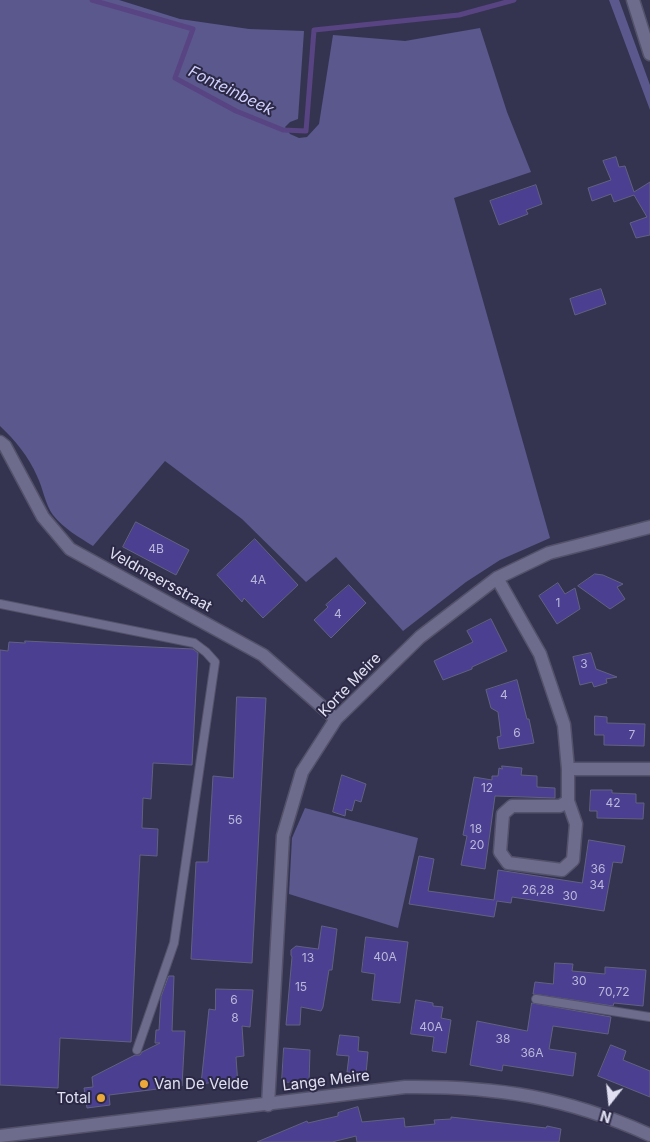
<!DOCTYPE html>
<style>
body{margin:0}
#map{position:relative;width:650px;height:1142px;overflow:hidden;background:#353450;font-family:Inter,sans-serif}
canvas{display:block}
.north{position:absolute;left:585px;top:1077px;width:50px;height:50px;-webkit-text-stroke:4px #2b2945;paint-order:stroke;rotate:196deg;font-size:14px;font-weight:700;line-height:20px;text-align:center;color:#e0e0f2}
.north::after{content:'';display:block;margin:auto;width:18px;height:22px;background:#e0e0f2;clip-path:polygon(50% 0,100% 100%,50% 72%,0 100%)}
</style>
<div id="map">
<canvas width="650" height="1142"></canvas>
<div class="north">N</div>
</div>
<script>
const g = document.querySelector('canvas').getContext('2d');
g.lineJoin = 'round';
function fill(path, color) { g.fillStyle = color; g.fill(path, 'evenodd'); }
function trace(path, color, width, dash) { g.strokeStyle = color; g.lineWidth = width; g.lineCap = dash ? 'butt' : 'round'; g.setLineDash(dash || []); g.stroke(path); }
function write(font, color, halo, rows, align = 'center') {
  g.font = font + ' Inter,sans-serif'; g.lineWidth = 4; g.setLineDash([]); g.textBaseline = 'middle'; g.strokeStyle = halo; g.fillStyle = color; for (const [text, x, y, turn = 0] of rows) {
    g.save(); g.translate(x, y); g.rotate((+turn || 0) * Math.PI / 180); g.textAlign = isNaN(turn) ? turn : align; if (halo) g.strokeText(text, 0, 0); g.fillText(text, 0, 0); g.restore();
  }
}
fill(new Path2D(`
 M0 0H119L180 19 249 29 304 31 298 119 290 122 285 127 290 134 299 138 307 137 319 124 333 35 405 41 480 28 507 112 531 172 454 198 550 538 500 560 466 582 403 631 336 557 306 582 242 519 165 461 93 546C79 537 64 529 53 515 45 504 43 488 37 476 29 457 15 440 0 426Z
 M609 0H619L650 85V110Z
 M305 808 418 838 398 928 289 894 292 838Z`), '#5b588d');
trace(new Path2D(`
 M92 0 193 29 175 78 236 111 283 130 306 131 314 30 459 15 514 0`), '#584483', 5);
const building = new Path2D(`
 M616 157 619 167 625 166 634 192 650 182V235L636 238 630 223 647 217 634 195 614 202 611 194 592 201 588 188 611 180 603 161Z
 M536 185 542 204 526 210 528 214 499 225 490 201Z
 M601 289 606 304 575 315 570 299Z
 M136 522 189 550 176 575 123 547Z
 M255 539 298 585 263 618 244 598 242 602 217 575Z
 M595 574 603 575 623 584 617 587 625 599 610 609 578 586Z
 M558 583 565 594 575 588 580 609 557 624 539 596Z
 M349 585 366 603 331 638 314 620 328 607 326 605Z
 M491 619 507 651 472 667V669L443 680 434 661 473 642 467 631Z
 M25 641 193 649 198 653 192 765 153 763 151 799 143 798 142 828 158 829 157 856 140 855 131 1042 60 1038 58 1088 0 1085V650L8 651 9 642 25 643Z
 M591 653 596 669 617 677 606 679 607 683 594 687 592 682 580 685 573 657Z
 M517 680 527 719H529L534 743 499 749 497 737 501 736 498 712 491 708 486 690Z
 M237 697 266 698 252 963 191 959 196 862H208L213 776 233 778Z
 M595 716 607 717V723L645 724 644 746 604 745V735H595Z
 M502 766 522 768 521 775 537 776V787L555 788V798L495 796 485 869 461 865 467 836 463 835 474 777 492 780V776H498L499 768 502 769Z
 M342 775 366 784 361 802 355 800 352 811 346 809 345 816 333 812Z
 M591 790H612V793L636 794V803H644L643 819 597 818V811H590Z
 M589 840 625 846 622 863 613 862 604 911 512 897 511 903 497 901 494 917 409 904 419 856 434 859 428 891 494 900 498 870 582 883Z
 M322 926 337 929 332 970H329L323 1007 321 1011 301 1007 300 1025H286L292 957 291 955V950L296 946 318 949Z
 M366 937 408 942 400 1003 372 1000 375 974 362 972Z
 M555 963 573 964 572 971 605 974V967L646 970 643 1006 614 1003 613 1006 533 994 535 982 553 984Z
 M169 976H174L172 1031H185L182 1086 109 1095 110 1105 87 1108 84 1088 93 1087 92 1077 135 1055H140L142 1052 160 1043H155L156 1030H159L161 997Z
 M216 989 253 990 250 1027 242 1026 244 1056 236 1057 238 1086 215 1087V1082L201 1084 209 1009 215 1010Z
 M416 1000 433 1003V1006L443 1007 441 1018 451 1020 446 1053 432 1051 434 1037 411 1034Z
 M532 1003 611 1017 608 1034 553 1026 549 1049 576 1053 573 1076 503 1065 502 1071 470 1065 477 1021 527 1031Z
 M340 1035 359 1037 358 1051 368 1052 366 1074 347 1072 349 1056 337 1055Z
 M611 1045 626 1051 623 1060 650 1071V1097L598 1076Z
 M284 1048 310 1050 309 1083 282 1082Z
 M358 1107 362 1122 404 1118 405 1127 435 1124 434 1120 451 1119V1117L546 1128 547 1126 561 1129 559 1142H357L356 1136 332 1142H257L307 1121 308 1123 338 1116V1113Z`);
fill(building, '#4a3f90');
trace(building, '#626180', 1);
const lane = new Path2D(`
 M0 604 194 643 206 652 215 662 174 943 137 1050
 M536 999 650 1017`);
const street = new Path2D(`
 M0 442 5 446 43 517 70 549 263 655 336 719
 M497 578 540 654 564 725 568 769H650
 M568 801 560 806H512L503 814 500 852 508 863 562 870 573 860 576 824 568 801V769
 M268 1105 283 836 302 772 336 719 420 637 497 578 549 553 650 527`);
const secondary = new Path2D(`
 M633 0 650 54
 M0 1136 405 1087C496 1086 567 1097 650 1135`);
trace(lane, '#54526a', 10);
trace(street, '#54526a', 15);
trace(secondary, '#54526a', 15);
trace(lane, '#6d6c8c', 8);
trace(street, '#6d6c8c', 12);
trace(secondary, '#6d6c8c', 12);
for (const [x, y, r, color] of [
 [144,1084,5,"#eca93a"],
 [101,1098,5,"#eca93a"]
]) { const dot = new Path2D(); dot.arc(x, y, r, 0, 2 * Math.PI); g.fillStyle = color; g.fill(dot); trace(dot, '#2b2945', 2); }
write('12px', '#bab8da', null, [
 ["4B",156,549],
 ["4A",258,580],
 ["1",558,603],
 ["4",338,614],
 ["3",584,664],
 ["4",504,695],
 ["6",517,733],
 ["7",632,735],
 ["12",487,788],
 ["42",613,803],
 ["56",235,820],
 ["18",476,829],
 ["20",477,845],
 ["36",598,869],
 ["34",597,885],
 ["26,28",538,890],
 ["30",570,896],
 ["40A",385,957],
 ["13",308,958],
 ["30",579,981],
 ["15",301,987],
 ["70,72",614,992],
 ["6",234,1000],
 ["8",235,1018],
 ["40A",431,1027],
 ["38",503,1039],
 ["36A",532,1053]
]);
write('15px', '#e0e0f2', '#2b2945', [
 ["Veldmeersstraat",160,580,29],
 ["Korte Meire",350,685,-46],
 ["Lange Meire",326,1081,-7]
]);
write('15px', '#e0e0f2', '#2b2945', [
 ["Van De Velde",154,1084],
 ["Total",91,1098,"right"]
], 'left');
write('italic 16px', '#d1d0fe', '#2b2945', [
 ["Fonteinbeek",231,91,26]
]);
</script>
